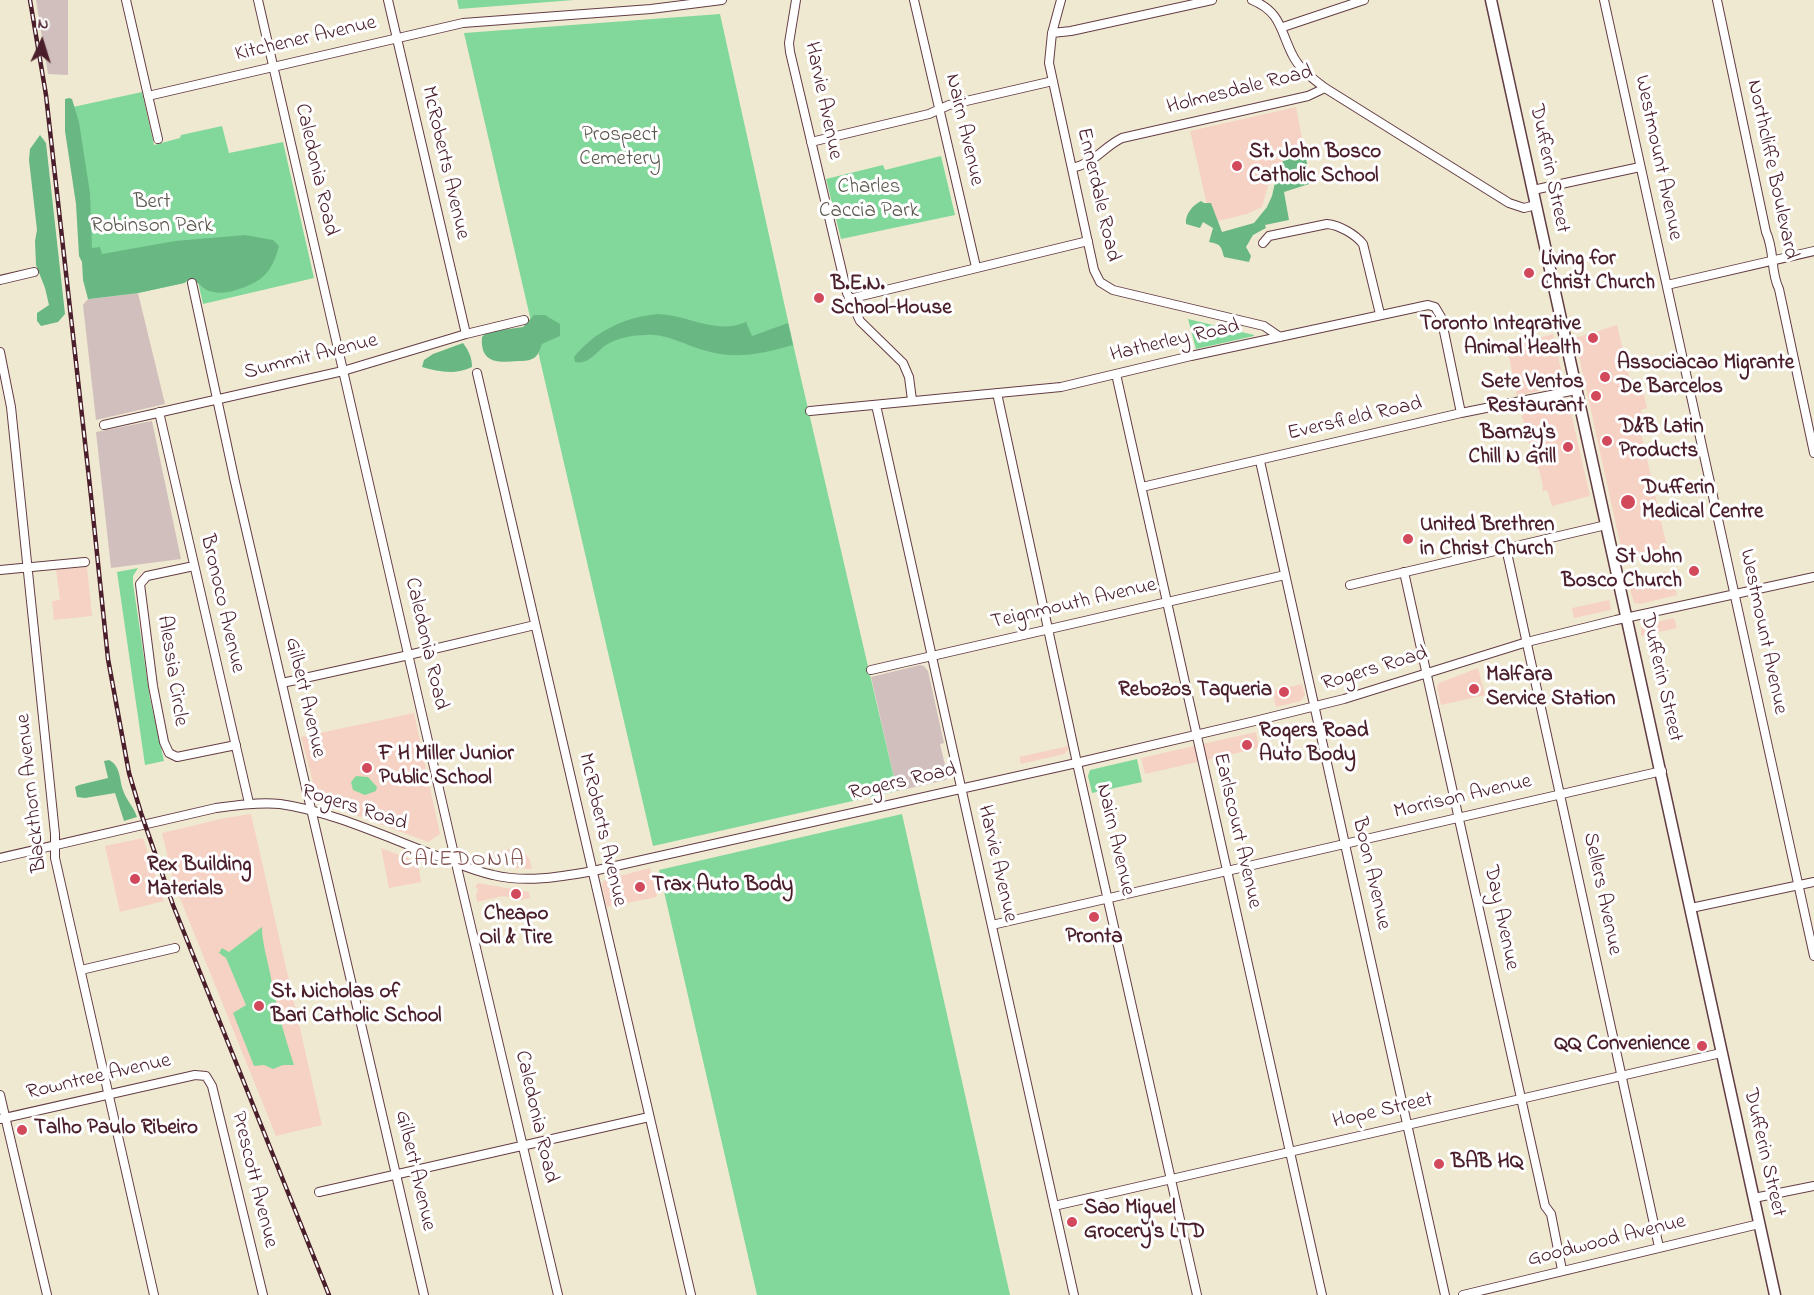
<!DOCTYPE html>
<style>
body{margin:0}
#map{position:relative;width:1814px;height:1295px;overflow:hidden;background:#f0e9d1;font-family:"Indie Flower",sans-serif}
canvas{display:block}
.north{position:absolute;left:12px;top:12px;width:60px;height:60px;-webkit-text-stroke:4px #fff;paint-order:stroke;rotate:4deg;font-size:16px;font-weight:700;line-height:24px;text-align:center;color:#4a1f2b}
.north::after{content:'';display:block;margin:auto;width:21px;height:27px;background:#4a1f2b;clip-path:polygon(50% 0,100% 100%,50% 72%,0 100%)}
</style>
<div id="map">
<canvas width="1814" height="1295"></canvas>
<div class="north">N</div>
</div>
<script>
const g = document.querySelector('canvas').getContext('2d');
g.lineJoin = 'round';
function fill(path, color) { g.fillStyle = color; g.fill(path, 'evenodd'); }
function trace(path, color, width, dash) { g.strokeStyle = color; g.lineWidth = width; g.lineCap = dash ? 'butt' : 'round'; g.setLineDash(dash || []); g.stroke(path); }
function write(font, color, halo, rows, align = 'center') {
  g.font = font + ' "Indie Flower",sans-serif'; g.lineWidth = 6; g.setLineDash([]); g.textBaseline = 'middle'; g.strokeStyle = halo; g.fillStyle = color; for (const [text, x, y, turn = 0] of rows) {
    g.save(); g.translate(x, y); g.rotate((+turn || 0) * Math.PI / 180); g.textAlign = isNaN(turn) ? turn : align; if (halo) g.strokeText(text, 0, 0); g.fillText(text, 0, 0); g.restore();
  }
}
fill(new Path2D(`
 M1296 107 1304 149 1283 160 1274 169 1271 175 1262 207 1247 214 1218 221 1208 209 1190 131Z
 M1617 325 1633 392 1643 391 1647 408 1641 410 1643 422 1639 424 1667 547 1623 557 1575 338Z
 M1553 334 1563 378V385L1517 396 1507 347Z
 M1561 400H1566L1569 404 1590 496 1552 506 1547 490 1542 491 1543 486 1539 470 1535 464 1520 409Z
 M87 567 92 616 54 620 52 601 60 600 56 570Z
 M1672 571 1677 595 1640 604 1634 603 1629 586 1664 579 1663 572Z
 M1609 600 1611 610 1574 618 1572 608Z
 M1674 618 1677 628 1641 636V628L1643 625Z
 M1478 668 1485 695 1441 705 1437 687 1439 683Z
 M1302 684 1305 695 1301 701 1276 707 1272 691Z
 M414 713 440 834 428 842 323 803 317 798 301 737Z
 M1256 732 1259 748 1145 774 1141 758Z
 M1068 746V750L1064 754 1021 764 1019 757Z
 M251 814 322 1125 276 1136 175 886 162 833 225 818Z
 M143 838 164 901 120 912 105 846Z
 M518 847 529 858 532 869 516 868 490 862 489 854Z
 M381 848 418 862 421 882 389 888Z
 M650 868 657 897 607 907 602 885 604 880Z
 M478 883 529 892 530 898 516 901H513L512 898 503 896 477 902 476 893 478 892 477 888 475 887Z`), '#f6d2c4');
fill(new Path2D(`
 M36 0H68V75L48 74Z
 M138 293 165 404 96 420 83 305 88 299Z
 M152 421 181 559 111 568 96 432Z
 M920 665 924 666 928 671 944 743 940 744 948 777 946 780 897 791 871 677Z`), '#d1bfbe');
fill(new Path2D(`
 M457 0H574L459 9Z
 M720 14 796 357 897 791 653 846 464 33Z
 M142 92 154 145 180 138 181 135 222 126 229 153 283 142 314 278 203 304 198 282 189 280 184 283 138 293 88 299 73 107Z
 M941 156 955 215 841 239 826 179 883 165 885 170Z
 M1188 319 1254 335V336L1196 349Z
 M138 568 133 576V583L150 699 164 761 145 765 117 572Z
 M1137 759 1142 782 1092 793 1088 776 1090 770Z
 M356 776 368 777 377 787 376 791 365 795 353 790 351 782Z
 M902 814 1010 1295H757L659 870Z
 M262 927C262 943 267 957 270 973 276 1005 284 1035 294 1065H283L273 1069 264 1065 254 1066 233 1013 246 1005 226 958 219 953 222 948 229 952Z`), '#82d89b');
fill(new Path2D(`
 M69 98 72 99 79 122 90 193 92 248 100 247 102 254 175 241 245 235 273 240 279 246C272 273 262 282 236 290 227 293 218 294 209 291 199 287 203 283 189 280L184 283 138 293 88 299 83 280 82 262 79 256 76 204 65 131V99Z
 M40 135 46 143 65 314 58 322 41 326 37 321V313L49 305 45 288 36 265 35 241 37 230 29 160 30 149Z
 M1303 152 1306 156 1309 184 1284 192 1289 220 1265 225 1266 228 1253 235 1246 247 1251 256 1249 262 1224 257C1221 246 1221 244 1209 242L1213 228 1203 222 1200 228 1186 224C1185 214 1192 206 1201 201L1204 203H1211L1222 232 1254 223 1267 207 1272 196 1278 169 1283 161Z
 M658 314C689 315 715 335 746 322L752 336 788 323 793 345C762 354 734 360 703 350 685 345 665 333 646 335 633 335 617 338 606 345 596 352 589 365 575 362L574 357C595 331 625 317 658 314Z
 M534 315H545L560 324V336L542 344C540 349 538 357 532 359 528 361 522 361 518 361 497 363 480 363 482 337L487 332 523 327Z
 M463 343C469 351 472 358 472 367 456 375 439 372 422 367L424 360 433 354Z
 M109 760C121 766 119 779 123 790 126 800 134 807 137 817L124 821 115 793 85 798 77 797 75 787 79 785 108 778 104 761Z`), '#69b883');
const minor = new Path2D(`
 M126 0 158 139
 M258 0 459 876 558 1295
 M388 0 466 334
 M796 0 789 43 790 52 847 293 860 321 903 363 909 377 912 400
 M914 0 976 267
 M1061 0 1052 33 1049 63 1094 270 1100 282 1113 290 1264 326 1280 337
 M1252 0C1281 12 1280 30 1292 54 1299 69 1312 78 1325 88L1509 203 1524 208 1536 205
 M1604 0 1814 956
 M1717 0 1766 232C1775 251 1770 271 1779 289L1814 453
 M1283 27 1364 0
 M1052 33 1071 31 1212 0
 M148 96 463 23 651 9 722 0
 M811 142 929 114 949 105 1053 81
 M1072 168C1095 163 1102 148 1122 138L1308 96 1325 88
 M1533 190 1640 167
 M1263 243 1269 236 1327 224C1339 225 1355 234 1363 244L1380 314
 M0 280 34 272
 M192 283 235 482 424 1295
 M1667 285 1814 251
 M849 299 1088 241
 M0 352 11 407 55 834V858L154 1295
 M477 373 691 1295
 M1116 374 1322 1295
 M997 393 1077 763 1197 1295
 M876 405 1074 1295
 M810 411 1061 387 1191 356 1428 305 1435 307 1441 317 1461 413
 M159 412 249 803
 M104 425 343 371 466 334 524 320
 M1260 461 1445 1295
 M1142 487 1461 413 1576 390
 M1506 548 1659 1247
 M194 566 147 576 140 584 153 686 164 742 169 753 177 757 236 745
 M0 570 85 562
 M1404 572 1545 1206 1551 1214 1562 1270
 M1350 585 1606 525
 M871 670 1285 575
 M282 683 400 657 535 625
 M0 858 216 808C237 805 259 802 280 804 331 811 388 838 437 856 455 862 473 871 493 875 526 883 559 877 593 871L1072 764 1255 721 1344 699 1527 642 1616 620 1814 577
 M1691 908 1814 882
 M992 925 1662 771
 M81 970 175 948
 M0 1095 47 1295
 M0 1119 195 1075 206 1076 212 1086 263 1295
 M319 1192 649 1117
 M1754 1198 1814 1186
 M1054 1206 1721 1053
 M1463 1295 1759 1224`);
const major = new Path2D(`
 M1491 0 1775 1295`);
trace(minor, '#633d44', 10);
trace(major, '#633d44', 13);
trace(minor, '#fff', 8);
trace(major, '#fff', 10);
const rail = new Path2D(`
 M30 0 46 95 91 496 108 659 129 773 141 813 173 905 329 1295`);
trace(rail, '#4a1f2b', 4.5);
trace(rail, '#fff', 2, [7]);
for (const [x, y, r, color] of [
 [1237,166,6,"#d1495b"],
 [1529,273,6,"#d1495b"],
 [819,298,6,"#d1495b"],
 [1593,338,6,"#d1495b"],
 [1605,377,6,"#d1495b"],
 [1596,396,6,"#d1495b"],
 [1607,441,6,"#d1495b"],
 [1568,447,6,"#d1495b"],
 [1628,502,8,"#d1495b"],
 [1408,539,6,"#d1495b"],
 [1694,571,6,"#d1495b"],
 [1474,689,6,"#d1495b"],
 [1284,692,6,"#d1495b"],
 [1247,745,6,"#d1495b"],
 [367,768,6,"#d1495b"],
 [135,879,6,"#d1495b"],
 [640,887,6,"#d1495b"],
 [516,894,6,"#d1495b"],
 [1094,917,6,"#d1495b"],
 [259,1006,6,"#d1495b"],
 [1702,1046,6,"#d1495b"],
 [22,1130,6,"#d1495b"],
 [1439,1164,6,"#d1495b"],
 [1072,1222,6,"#d1495b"]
]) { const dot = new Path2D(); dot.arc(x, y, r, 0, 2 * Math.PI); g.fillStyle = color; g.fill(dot); trace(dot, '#fff', 2); }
write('21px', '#4a1f2b', '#fff', [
 ["Kitchener Avenue",306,40,-13],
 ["Holmesdale Road",1240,91,-14],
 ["Harvie Avenue",822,101,78],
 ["Nairn Avenue",963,130,77],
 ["Westmount Avenue",1657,158,78],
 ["McRoberts Avenue",444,163,77],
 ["Dufferin Street",1548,169,78],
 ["Caledonia Road",315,170,77],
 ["Northcliffe Boulevard",1771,170,78],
 ["Ennerdale Road",1097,195,77],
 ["Hatherley Road",1175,342,-13],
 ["Summit Avenue",311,358,-14],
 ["Eversfield Road",1355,420,-13],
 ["Bronoco Avenue",221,604,77],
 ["Teignmouth Avenue",1074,605,-13],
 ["Westmount Avenue",1762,632,78],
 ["Caledonia Road",425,644,77],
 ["Rogers Road",1375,670,-17],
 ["Alessia Circle",171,671,81],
 ["Dufferin Street",1660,678,77],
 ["Gilbert Avenue",304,698,77],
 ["Rogers Road",903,783,-13],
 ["Blackthorn Avenue",33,793,-96],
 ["Morrison Avenue",1463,798,-13],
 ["Rogers Road",354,809,18],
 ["McRoberts Avenue",601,830,77],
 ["Earlscourt Avenue",1236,831,77],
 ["Nairn Avenue",1114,840,77],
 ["Harvie Avenue",996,864,77],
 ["Boon Avenue",1370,874,77],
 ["Sellers Avenue",1601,894,78],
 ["Day Avenue",1500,918,78],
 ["Rowntree Avenue",99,1078,-13],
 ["Hope Street",1383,1112,-13],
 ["Caledonia Road",535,1117,77],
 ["Dufferin Street",1763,1153,77],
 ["Gilbert Avenue",414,1171,77],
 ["Prescott Avenue",253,1180,76],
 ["Goodwood Avenue",1607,1242,-14]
]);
write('21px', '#5b564d', '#fff', [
 ["Prospect",620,137],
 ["Cemetery",620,161],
 ["Charles",869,189],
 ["Caccia Park",869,213],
 ["Bert",152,204],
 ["Robinson Park",152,228]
]);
write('bold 21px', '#4a1f2b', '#fff', [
 ["St. John Bosco",1249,154],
 ["Catholic School",1249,178],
 ["Living for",1541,261],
 ["Christ Church",1541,285],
 ["B.E.N.",831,286],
 ["School-House",831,310],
 ["Toronto Integrative",1581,326,"right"],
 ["Animal Health",1581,350,"right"],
 ["Associacao Migrante",1617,365],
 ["De Barcelos",1617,389],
 ["Sete Ventos",1584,384,"right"],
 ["Restaurant",1584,408,"right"],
 ["D&B Latin",1619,429],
 ["Products",1619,453],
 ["Barnzy's",1556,435,"right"],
 ["Chill N Grill",1556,459,"right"],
 ["Dufferin",1642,490],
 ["Medical Centre",1642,514],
 ["United Brethren",1420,527],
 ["in Christ Church",1420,551],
 ["St John",1682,559,"right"],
 ["Bosco Church",1682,583,"right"],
 ["Malfara",1486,677],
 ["Service Station",1486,701],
 ["Rebozos Taqueria",1272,692,"right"],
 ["Rogers Road",1259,733],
 ["Auto Body",1259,757],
 ["F H Miller Junior",379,756],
 ["Public School",379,780],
 ["Rex Building",147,867],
 ["Materials",147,891],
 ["Trax Auto Body",652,887],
 ["Cheapo",516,916,"center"],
 ["Oil & Tire",516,940,"center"],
 ["Pronta",1094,939,"center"],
 ["St. Nicholas of",271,994],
 ["Bari Catholic School",271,1018],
 ["QQ Convenience",1690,1046,"right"],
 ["Talho Paulo Ribeiro",34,1130],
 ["BAB HQ",1451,1164],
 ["Sao Miguel",1084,1210],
 ["Grocery's LTD",1084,1234]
], 'left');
g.letterSpacing = '1.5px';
write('22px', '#81524d', '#fff', [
 ["CALEDONIA",463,861]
]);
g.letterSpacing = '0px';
</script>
